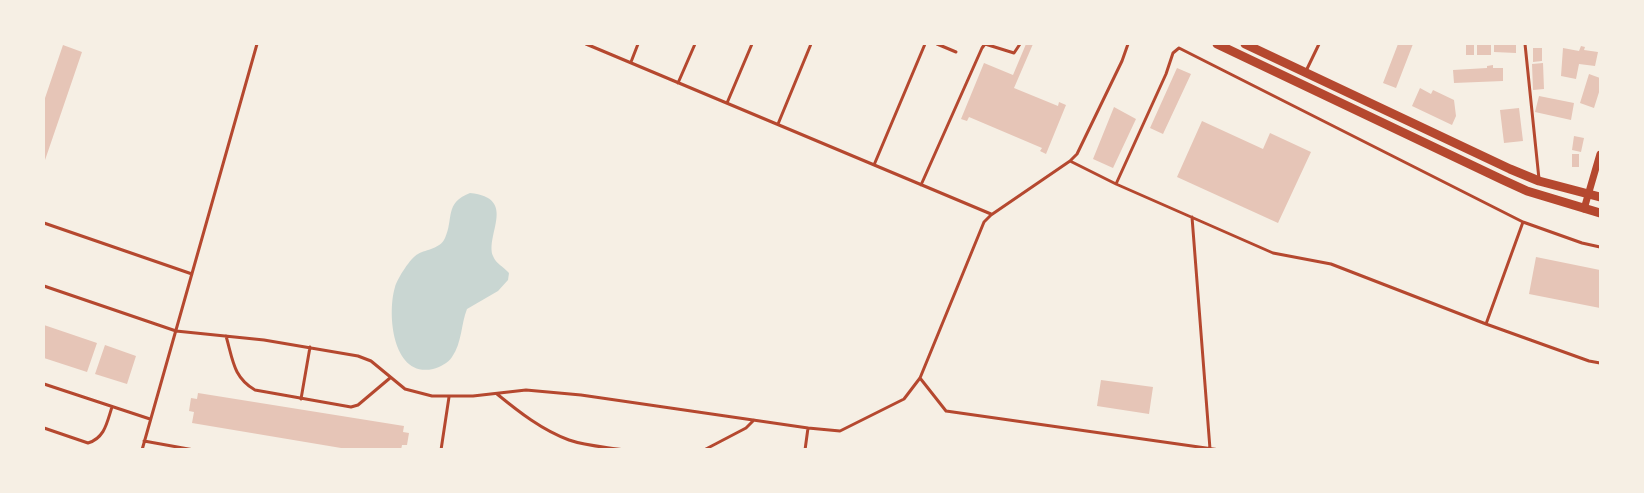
<!DOCTYPE html>
<style>
body{margin:0}
#map{position:relative;width:1644px;height:493px;overflow:hidden;background:#f6efe4;font-family:"PT Sans",sans-serif}
canvas{display:block}
.frame{position:absolute;inset:0;border:45px solid #f6efe4;pointer-events:none}
</style>
<div id="map">
<canvas width="1644" height="493"></canvas>
<div class="frame"></div>
</div>
<script>
const g = document.querySelector('canvas').getContext('2d');
g.lineJoin = 'round';
function fill(path, color) { g.fillStyle = color; g.fill(path, 'evenodd'); }
function trace(path, color, width, dash) { g.strokeStyle = color; g.lineWidth = width; g.lineCap = dash ? 'butt' : 'round'; g.setLineDash(dash || []); g.stroke(path); }
fill(new Path2D(`
 M470 193C518 198 485 235 493 256 496 264 504 267 509 273L508 280 498 291 467 309C461 324 462 343 452 357 448 363 440 367 433 369 392 378 387 313 395 287 397 279 411 257 418 254 427 249 440 249 445 238 454 219 444 203 470 193Z`), '#c9d6d2');
fill(new Path2D(`
 M1026 44H1033L1014 88 1058 106 1059 102 1066 105 1046 154 1040 151 1042 148 969 117 967 121 961 119 984 63 1013 75Z
 M1398 44H1413L1396 88 1383 83Z
 M1466 44H1474V55H1466Z
 M1477 44H1491V55H1477Z
 M1494 44H1516V53L1494 52Z
 M63 45 82 52 44 163V101Z
 M1581 46 1585 47 1584 50 1598 52 1595 66 1579 64 1576 79 1561 76 1563 48 1579 51Z
 M1533 48H1542V61L1533 62Z
 M1543 63 1544 89 1533 90 1532 64Z
 M1493 65V68H1503V81L1454 83 1453 70 1487 68V66Z
 M1177 68 1191 74 1163 134 1150 128Z
 M1589 74 1600 78V89L1594 108 1580 103Z
 M1420 88 1431 94 1433 90 1454 100 1456 116 1452 125 1412 106Z
 M1539 96 1574 103 1571 120 1535 112Z
 M1114 107 1136 119 1113 168 1093 159Z
 M1519 108 1523 141 1504 143 1500 110Z
 M1202 121 1263 149 1270 133 1311 152 1278 223 1177 177Z
 M1574 136 1584 138 1581 152 1572 150Z
 M1572 154H1579V167H1572Z
 M1536 257 1600 270V308L1529 294Z
 M44 325 97 343 87 372 44 358Z
 M105 345 136 356 127 384 95 374Z
 M1101 380 1153 387 1149 414 1097 406Z
 M198 393 404 426 403 432 409 433 407 445H402L401 450H353L192 423 194 412 189 411 191 398 197 399Z`), '#e6c5b7');
trace(new Path2D(`
 M586 44 991 214
 M937 44 956 52
 M1525 44 1539 179
 M631 62 638 44
 M1306 71 1319 44
 M678 83 695 44
 M727 103 752 44
 M778 124 811 44
 M1070 161 1077 154 1122 61 1128 44
 M874 165 925 44
 M1116 184 1166 74 1173 53 1179 48 1523 222 1582 243 1600 247
 M921 185 982 48 985 44 1014 53 1020 44
 M1192 217 1210 449
 M44 223 192 274
 M44 286 176 331 264 340 358 356 371 361 405 389 432 396H473L526 390 581 395 808 428
 M1486 324 1523 222
 M226 336C233 360 233 377 255 390L351 407 358 405 390 378
 M920 378 946 411 1220 450
 M44 384 150 419
 M497 394C519 412 542 430 569 440 586 446 606 447 624 450
 M301 399 310 347
 M44 428 88 443C105 438 107 422 112 407
 M144 441 194 450
 M142 450 257 44
 M441 450 449 397
 M704 450 746 428 754 420
 M805 450 808 428 840 431 904 399 920 378 984 222 991 215 1070 161 1116 184 1273 253 1331 264 1486 324 1589 361 1600 363`), '#b5482f', 3);
trace(new Path2D(`
 M1584 209 1600 154`), '#b5482f', 7);
trace(new Path2D(`
 M1217 44 1503 180 1527 191 1600 213
 M1245 44 1510 169 1539 181 1600 197`), '#b5482f', 9);
</script>
